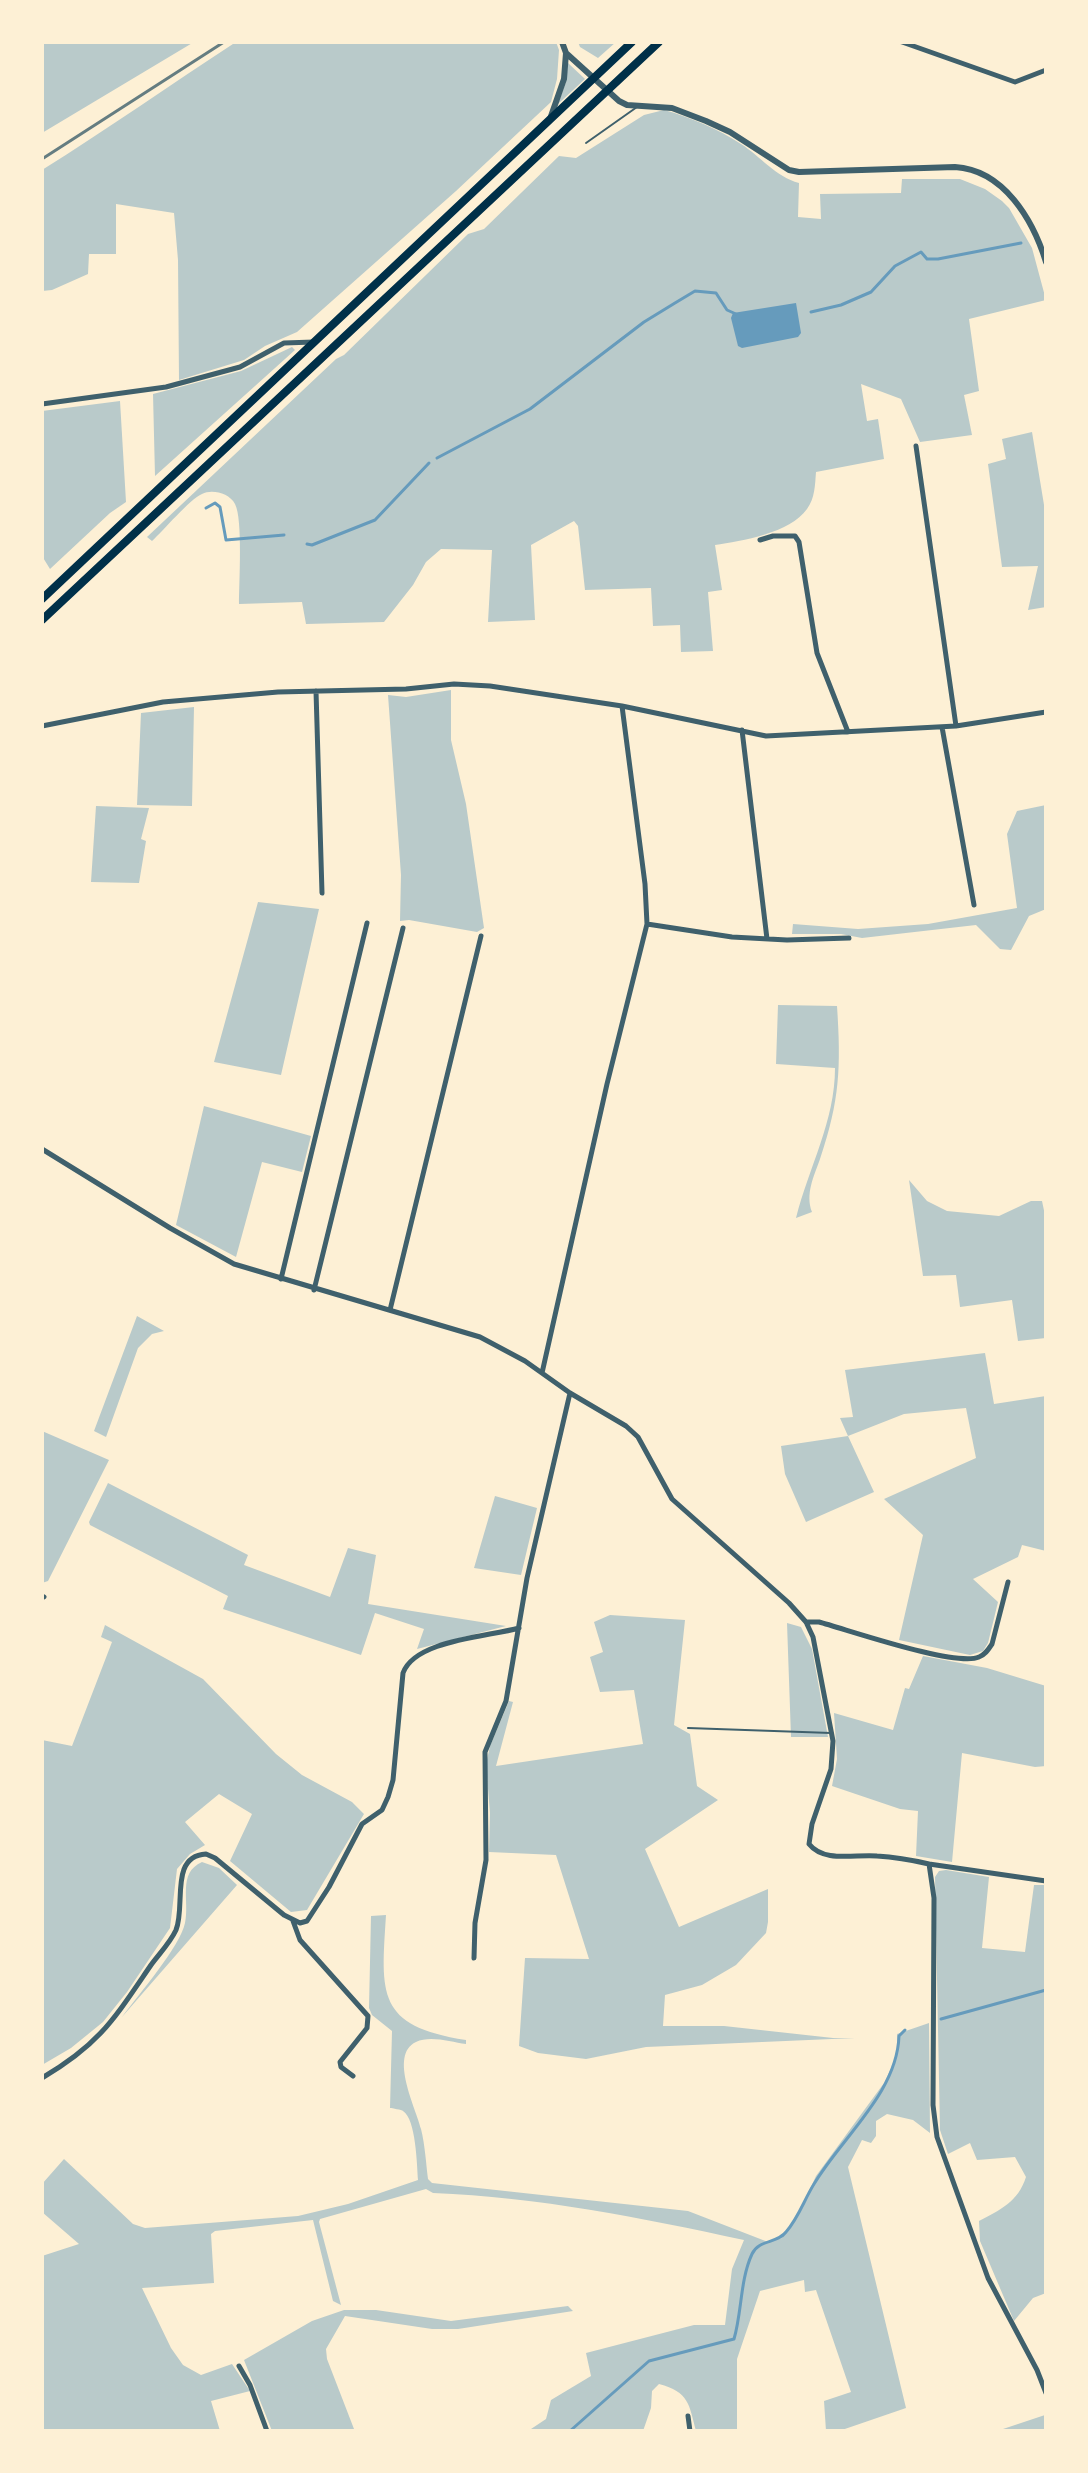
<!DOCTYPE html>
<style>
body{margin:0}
#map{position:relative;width:1088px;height:2473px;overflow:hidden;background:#fdf0d5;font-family:"Crimson Pro",serif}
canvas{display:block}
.frame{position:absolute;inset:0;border:44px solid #fdf0d5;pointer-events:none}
</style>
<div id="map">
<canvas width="1088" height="2473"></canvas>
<div class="frame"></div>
</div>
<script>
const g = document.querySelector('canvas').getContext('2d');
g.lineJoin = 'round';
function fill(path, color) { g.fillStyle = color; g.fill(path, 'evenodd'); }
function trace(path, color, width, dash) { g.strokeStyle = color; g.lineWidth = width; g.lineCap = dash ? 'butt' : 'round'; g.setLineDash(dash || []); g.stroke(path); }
fill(new Path2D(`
 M42 42H194L42 133Z
 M236 42H556L559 50 557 79 551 102 456 191 297 332 265 346 244 360 179 380 178 260 174 213 116 204V254H89L88 274 52 290 42 291V170C108 129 171 84 236 42Z
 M578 42H616L598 58 580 47Z
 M568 63 585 79 558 104 566 82Z
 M664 110C690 117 718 129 741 144 760 156 776 177 799 183L798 217 821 219 820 194 901 193 902 179H960L985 189 1002 201 1009 208 1032 248 1046 300 969 319 979 391 964 395 972 435 920 442 901 399 861 384 867 421 878 419 884 459 816 472C815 485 815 498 807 509 790 533 742 541 715 545L722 590 708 592 713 651 681 652 680 625 653 626 651 588 585 590 578 526 574 521 531 545 535 620 488 622 492 550 441 549 426 562 413 585 384 622 306 624 302 602 239 604C239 584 243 519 235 504 229 493 212 489 202 494 190 499 163 531 152 541L147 537 336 359 344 355 468 234 484 229 559 156 576 158 644 115Z
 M292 347 295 350 155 476 153 394 241 371Z
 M120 401 126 502 110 513 50 569 42 556V411Z
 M1032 432 1046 517V607L1028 610 1038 566 1002 567 988 464 1006 459 1002 439Z
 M451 690V740L466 804 484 928 477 932 409 920 400 921 401 875 388 695 406 697Z
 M194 707 192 806 137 805 141 713Z
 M1046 805V909L1029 916 1011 950 1000 949 976 925 862 938 841 934H792L793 924 858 929 928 924 1017 908 1007 834 1017 811Z
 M96 806 149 808 141 839 146 841 139 883 91 882Z
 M258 902 319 909 281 1075 214 1062Z
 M778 1005 837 1006C841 1067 840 1100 820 1159 814 1176 805 1194 812 1212L796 1218C809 1167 835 1121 835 1068L776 1064Z
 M204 1106 311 1136 302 1172 262 1162 236 1257 176 1225Z
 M909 1180 927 1201 947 1211 999 1216 1031 1201H1042L1046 1220V1338L1018 1341 1012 1300 960 1307 956 1275 923 1276Z
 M137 1316 164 1331 152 1334 138 1348 106 1437 94 1431Z
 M985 1353 994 1404 1046 1396V1551L1022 1545 1018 1557 973 1579 998 1602 988 1643 983 1651 970 1655 899 1640 923 1535 884 1499 976 1458 966 1408 904 1414 848 1436 874 1492 806 1522 785 1474 781 1446 848 1436 840 1418 853 1417 845 1370Z
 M42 1431 109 1460 48 1581 42 1583Z
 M108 1483 248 1555 244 1565 330 1597 348 1548 376 1555 368 1604 506 1626 417 1649 424 1629 375 1613 361 1655 223 1609 228 1596 90 1525 89 1522Z
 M495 1496 537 1508 521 1575 474 1568Z
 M610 1615 685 1620 674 1725 690 1734 697 1786 718 1800 645 1849 679 1927 768 1889V1922L766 1933 736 1965 702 1985 665 1995 663 2026H724L833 2038H855L646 2047 586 2059 538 2053 519 2046 525 1958 589 1959 556 1855 489 1852 490 1813 486 1764 490 1746 509 1701 513 1702 496 1766 643 1744 634 1690 600 1692 590 1657 603 1652 594 1622Z
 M787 1623 801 1627 812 1649 828 1737H791Z
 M105 1625 203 1679 276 1754 302 1775 352 1802 364 1814 307 1910 291 1912 230 1861 252 1814 219 1794 185 1822 205 1845 190 1854 177 1869 170 1928 127 1992 103 2022 71 2048 42 2065V1740L72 1746 112 1642 101 1637Z
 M923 1656 987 1668 1046 1686V1766L1035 1767 962 1753 952 1862 916 1856 918 1811 900 1809 832 1786 837 1759 834 1713 893 1730 905 1688 909 1689Z
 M202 1862 219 1868 237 1885 122 2017C138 1995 180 1947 185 1923 190 1901 177 1873 202 1862Z
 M946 1870 989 1877 982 1948 1025 1952 1034 1885H1046V2293L1033 2298 1014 2321 980 2241 979 2221C1000 2210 1018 2202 1026 2177L1015 2157 977 2160 970 2143 948 2154 940 2130 935 1877 939 1871Z
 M386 1915C381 1994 376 2026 466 2040V2044C451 2042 430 2035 416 2042 388 2055 417 2110 421 2129 425 2145 426 2163 428 2179L432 2183 688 2211 768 2242 782 2238 798 2215 816 2176 884 2083 897 2056V2034L929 2023 930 2133 913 2120 887 2114 876 2121V2136L871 2143 862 2140 848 2167 906 2408 839 2431H826L824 2401 851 2392 816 2290 805 2292 804 2280 760 2291 737 2359V2431H696C689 2404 689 2392 659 2384L652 2391 651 2408 643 2431H528L546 2419 551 2400 591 2376 586 2353 694 2325H725L732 2269 744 2240C642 2218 538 2197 433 2193L426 2189 320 2219 319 2222 341 2305 333 2301 313 2220 215 2231 211 2234 214 2283 142 2288 171 2348 183 2365 201 2375 232 2364 250 2391 211 2401 220 2431H42V2256L79 2244 42 2212V2184L64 2159 133 2224 145 2228 298 2216 348 2204 418 2180C417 2165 416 2119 403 2111 402 2110 392 2108 390 2108L392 2031 372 2015 369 2008 371 1916Z
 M568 2306 573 2311 458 2329H432L345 2316 326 2349 327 2359 354 2429 348 2431H272L244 2360 312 2321 344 2310H376L451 2321Z
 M1045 2415 1046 2431H997Z`), '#b9caca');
fill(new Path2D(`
 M796 303 801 333 798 337 742 348 738 346 731 318 733 313Z`), '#669bbc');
trace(new Path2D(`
 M811 312 841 305 871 292 895 266 921 252 927 259H938L1021 243
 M437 458 530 409 644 322 675 303 695 291 716 293 727 310 736 314
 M206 508 215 503 220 507 226 540 284 535
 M307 544 312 545 375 520 429 463
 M941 2019 1046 1990
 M570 2431 649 2361 734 2339C742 2312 740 2280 752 2254 759 2239 777 2244 786 2232 799 2217 804 2200 814 2184 842 2137 897 2093 899 2036L905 2030`), '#669bbc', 3);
trace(new Path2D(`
 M586 143 637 107
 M688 1728 831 1733`), '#3f606c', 2);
trace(new Path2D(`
 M902 42 1015 82 1046 70
 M42 404 166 387 240 367 284 343 314 342
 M916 446 956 726
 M760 540 773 536H795L799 542 817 653 848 732
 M316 691 322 893
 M42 726 163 702 278 692 406 689 454 684 490 686 622 706 766 736 956 726 1046 712
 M942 727 974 905
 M742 730 767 939
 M647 924 732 937 787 940 849 938
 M42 1149 170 1228 234 1264 480 1337 525 1361 570 1393 626 1426 638 1437 672 1499 789 1603 806 1622 813 1637 833 1741 831 1769 812 1824 809 1844C824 1863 855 1854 877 1856 895 1857 912 1860 929 1864L934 1898 933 2105 937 2137 988 2278 1037 2370 1046 2393
 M281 1279 367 923
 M314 1290 403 928
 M390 1310 481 936
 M542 1373 607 1084 647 924 645 884 622 706
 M42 1596 44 1597
 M806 1622H819C849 1630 955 1667 979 1657 985 1655 988 1650 992 1644L1008 1582
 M929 1864 1046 1881
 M293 1921 300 1940 368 2016 367 2028 340 2062 341 2067 353 2076
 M474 1958 475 1923 486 1860 485 1752 506 1701 527 1578 570 1393
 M42 2078C100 2044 114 2019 151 1965 159 1954 170 1943 176 1930 186 1906 169 1856 206 1854L215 1858 284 1915 300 1923 307 1921 329 1887 362 1824 382 1810 388 1797 393 1780 403 1673C415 1640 487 1637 519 1628
 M239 2366 250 2385 267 2431
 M688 2416 690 2431`), '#3f606c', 5);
trace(new Path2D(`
 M562 42 566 53 619 101 627 105 672 108 706 121 730 132 789 170 799 172 955 167C1004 170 1033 220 1046 262
 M550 119 564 79 566 53`), '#3f606c', 6);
trace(new Path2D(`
 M42 599 632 42
 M42 620 659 42`), '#003049', 8);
trace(new Path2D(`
 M42 159 224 42`), '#657d81', 3);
</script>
